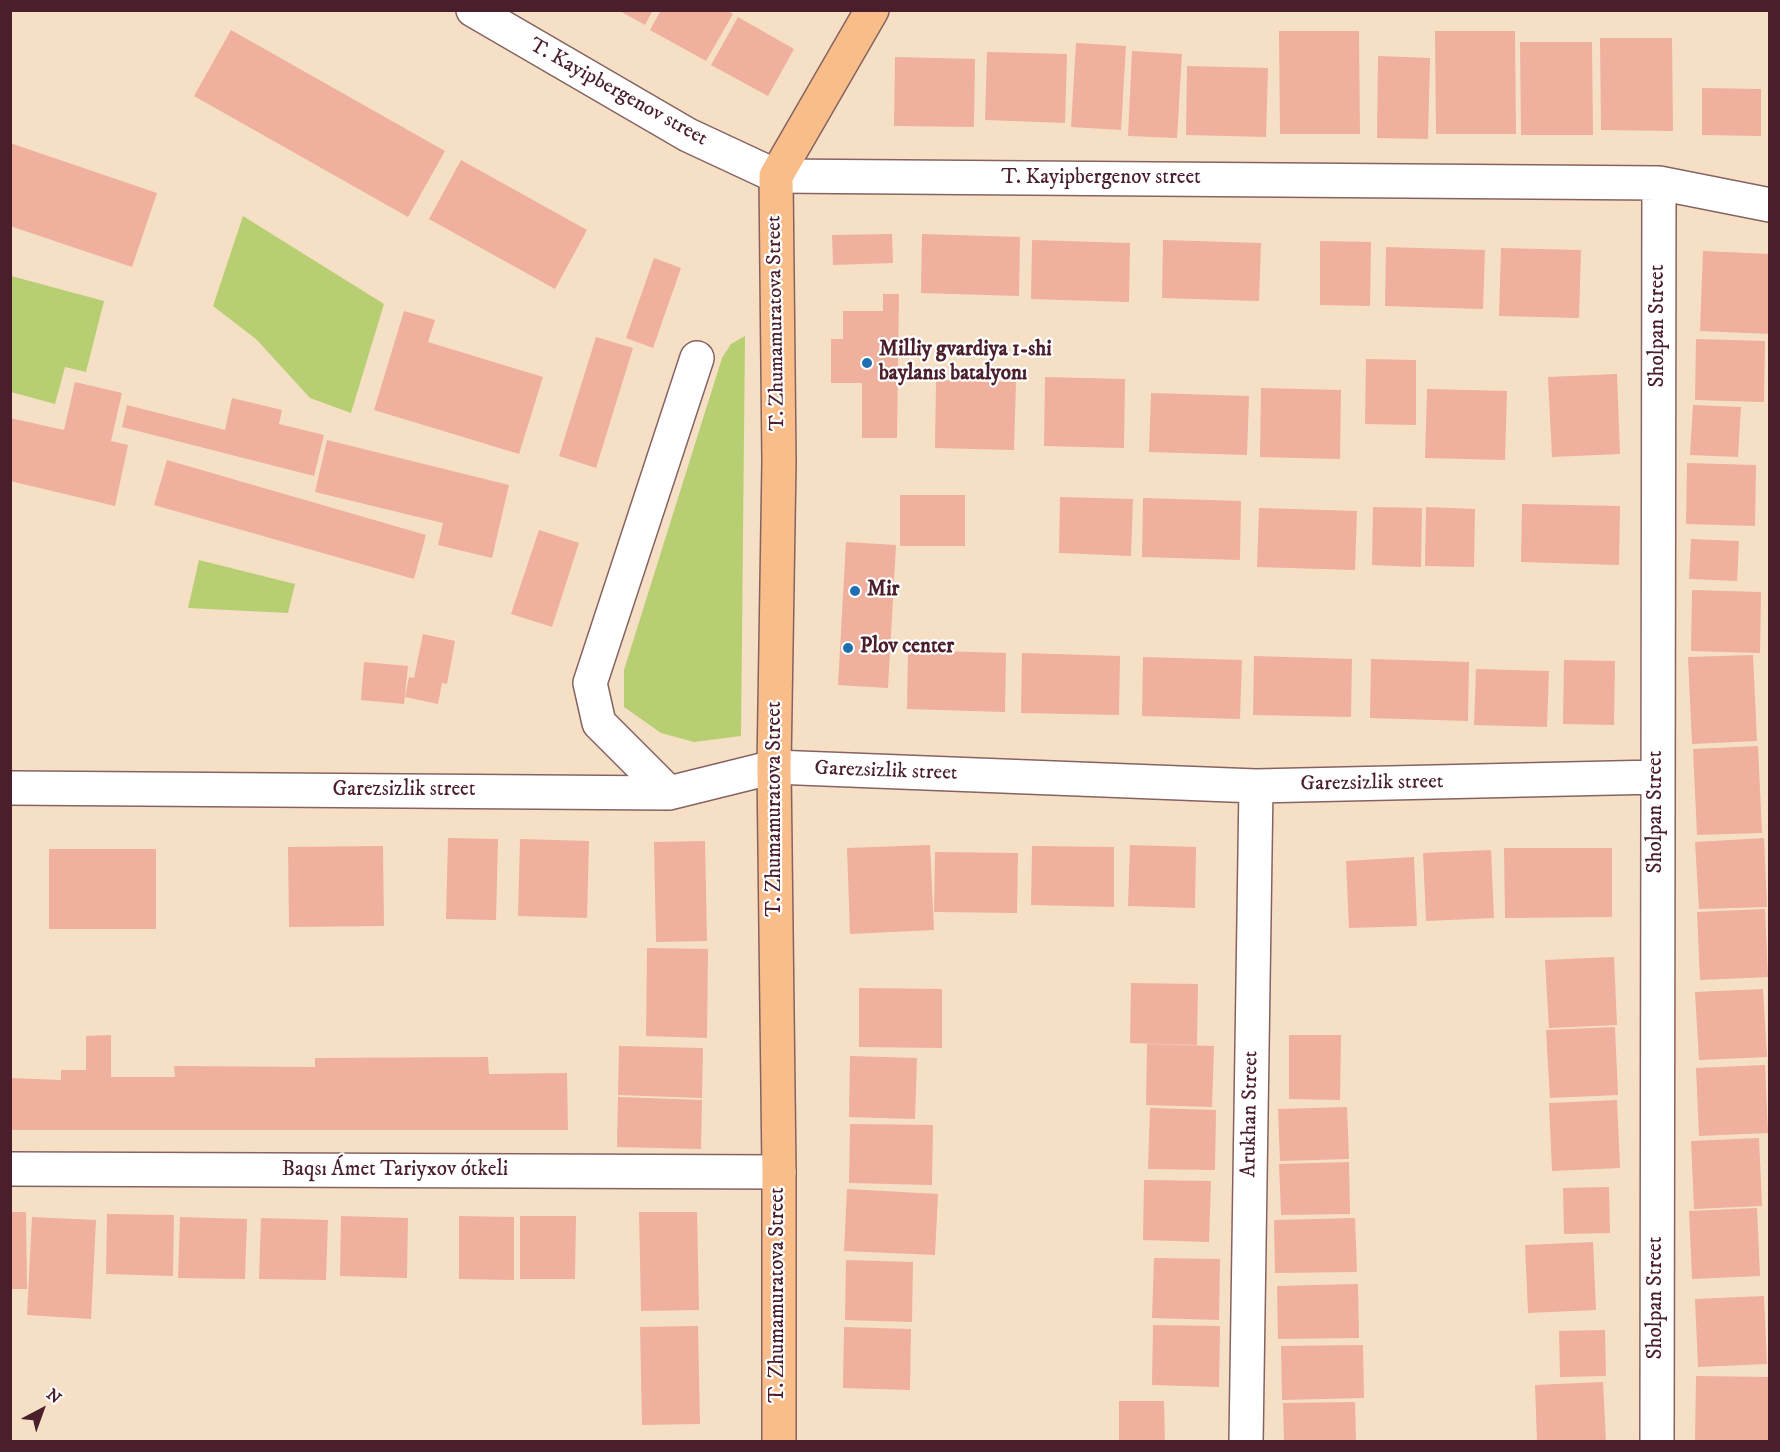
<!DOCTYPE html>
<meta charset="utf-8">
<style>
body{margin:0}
#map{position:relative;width:1780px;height:1452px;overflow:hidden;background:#f5e0c6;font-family:"IM FELL DW Pica",serif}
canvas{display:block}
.frame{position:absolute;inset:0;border:12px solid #4a1f2b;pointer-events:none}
.north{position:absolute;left:12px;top:1380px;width:60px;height:60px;-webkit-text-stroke:4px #fff;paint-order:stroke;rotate:41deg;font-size:16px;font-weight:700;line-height:24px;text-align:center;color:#4a1f2b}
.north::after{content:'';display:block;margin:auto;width:21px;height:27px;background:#4a1f2b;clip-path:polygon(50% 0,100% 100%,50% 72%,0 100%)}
</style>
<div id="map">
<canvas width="1780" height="1452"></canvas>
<div class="frame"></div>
<div class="north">N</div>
</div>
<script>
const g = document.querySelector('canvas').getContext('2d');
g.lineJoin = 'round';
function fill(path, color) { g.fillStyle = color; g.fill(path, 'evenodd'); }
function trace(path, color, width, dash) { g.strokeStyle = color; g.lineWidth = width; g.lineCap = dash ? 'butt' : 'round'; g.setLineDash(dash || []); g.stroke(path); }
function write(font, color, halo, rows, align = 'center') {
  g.font = font + ' "IM FELL DW Pica",serif'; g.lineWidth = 4.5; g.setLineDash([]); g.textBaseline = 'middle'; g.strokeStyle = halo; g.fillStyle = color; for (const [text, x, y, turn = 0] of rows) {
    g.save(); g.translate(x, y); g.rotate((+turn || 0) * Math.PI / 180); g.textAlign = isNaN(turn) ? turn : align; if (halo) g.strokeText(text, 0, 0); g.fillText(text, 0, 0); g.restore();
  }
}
fill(new Path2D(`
 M243 216 384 304 351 413 310 398 256 339 213 306Z
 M11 276 104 301 86 372 65 367 55 404 11 392Z
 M745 336 741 736 694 742 661 733 624 707V670L722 358 731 344Z
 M199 560 295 584 288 613 188 608Z`), '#b8ce72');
fill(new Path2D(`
 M618 10H653L645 25Z
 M661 10H727L733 14 706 61 650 30Z
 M738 17 794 49 768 96 711 65Z
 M231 30 445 151 408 217 194 96Z
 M1279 31H1359L1360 134H1280Z
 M1435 31H1515L1516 134H1436Z
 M1600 38H1672L1673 131 1601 130Z
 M1520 42H1592L1593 135H1521Z
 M1076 43 1126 46 1121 130 1071 127Z
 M1132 51 1182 54 1177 138 1128 136Z
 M987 52 1067 54 1065 123 985 120Z
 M1378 56 1430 58 1428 139 1377 138Z
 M895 57 975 59 974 127 894 126Z
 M1187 66 1268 68 1266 137 1186 135Z
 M1702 88 1761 89V136L1702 135Z
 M10 143 157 193 132 267 10 226Z
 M461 160 587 230 555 289 429 219Z
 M892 234 893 263 833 265 832 235Z
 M922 234 1020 237 1019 296 921 293Z
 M1032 240 1130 243 1129 302 1031 299Z
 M1163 240 1261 243 1259 301 1162 298Z
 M1320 241 1371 242 1370 306 1320 305Z
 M1386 247 1485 250 1483 309 1385 306Z
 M1501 248 1581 250 1579 318 1499 316Z
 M1703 251 1770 254V334L1700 331Z
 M654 258 681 268 653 348 626 338Z
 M883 294H899L897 438H862V383H831V339H843V311H883Z
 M404 311 435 320 428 342 543 377 519 454 374 410Z
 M596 337 633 348 596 468 559 456Z
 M1696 339 1765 341 1764 402 1695 400Z
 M1366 359 1416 360V425L1365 424Z
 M1617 374 1620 454 1552 457 1548 377Z
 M1045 377 1125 379 1124 448 1044 446Z
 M936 380 1016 382 1014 450 935 448Z
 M75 382 122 393 111 441 128 445 115 506 10 481V418L64 430Z
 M1261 388 1341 390 1340 459 1260 457Z
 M1427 389 1507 391 1505 460 1425 458Z
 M1151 393 1249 396 1247 455 1149 452Z
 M232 398 282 410 279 424 324 435 314 476 122 427 127 405 225 430Z
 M1693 405 1741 407 1738 457 1690 455Z
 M327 440 509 485 492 558 438 545 443 523 315 492Z
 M167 460 426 535 414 579 154 505Z
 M1687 463 1756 465 1755 526 1686 524Z
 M900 495H965V546H900Z
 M1060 497 1133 499 1131 556 1059 553Z
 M1143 498 1241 501 1240 560 1142 557Z
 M1522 504 1620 506 1619 565 1521 562Z
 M1373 507 1422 508 1421 567 1372 565Z
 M1426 507 1475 509 1474 567 1425 566Z
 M1259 508 1357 511 1355 570 1257 567Z
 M539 530 579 543 552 627 511 614Z
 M1691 539 1739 541 1737 581 1689 579Z
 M846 542 896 545 888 688 838 685Z
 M1692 590 1761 592 1760 653 1691 651Z
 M423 634 455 641 447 684 442 683 438 704 405 697 409 677 414 678Z
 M908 650 1006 653 1005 712 907 709Z
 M1022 653 1120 656 1119 715 1021 713Z
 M1753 655 1757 741 1692 744 1688 657Z
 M1254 656 1352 659 1351 717 1253 715Z
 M1143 657 1242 660 1240 719 1142 716Z
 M1371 659 1469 662 1468 721 1370 718Z
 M1564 660 1615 661 1614 725 1563 724Z
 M364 662 408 666 404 704 361 700Z
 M1476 669 1549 671 1547 727 1474 725Z
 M1758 746 1762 833 1697 835 1693 749Z
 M448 838 498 839 496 920 446 919Z
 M1764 838 1767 907 1699 909 1695 842Z
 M520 839 589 841 587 918 518 916Z
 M705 841 707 941 656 942 654 842Z
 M930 845 934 930 850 934 847 848Z
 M1130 845 1196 847 1195 908 1128 906Z
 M383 846 384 926 289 927 288 847Z
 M1032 846 1114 847V907L1031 905Z
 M1504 848H1612V917L1505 918Z
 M49 849H156V929H49Z
 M1491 850 1494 918 1426 921 1423 853Z
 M935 852 1018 853 1017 913 934 912Z
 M1414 857 1417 926 1349 928 1346 861Z
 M1765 909 1768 977 1700 980 1697 912Z
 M647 948 708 949 707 1038 646 1036Z
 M1614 957 1617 1025 1549 1028 1545 960Z
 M1131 983 1198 984 1197 1045 1130 1043Z
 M859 988 942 989V1048L859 1047Z
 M1763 989 1767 1057 1699 1060 1695 992Z
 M1615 1027 1618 1095 1550 1098 1546 1030Z
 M111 1035V1077H175L174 1066 315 1067V1058L488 1057 489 1074 567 1073 568 1130H10V1078L61 1080V1070H86V1036Z
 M1289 1035H1341L1340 1100 1289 1099Z
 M1147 1044 1214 1046 1212 1107 1146 1105Z
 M619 1046 703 1048 702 1098 618 1095Z
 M850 1056 917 1058 915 1119 849 1117Z
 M1765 1065 1768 1133 1699 1136 1696 1068Z
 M618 1097 702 1100 701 1149 617 1147Z
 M1617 1100 1620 1168 1552 1171 1549 1103Z
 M1347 1107 1349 1159 1280 1161 1278 1109Z
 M1150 1108 1216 1110 1215 1170 1148 1169Z
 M850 1124 933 1125 932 1185 849 1183Z
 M1759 1138 1762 1206 1694 1209 1691 1141Z
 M1349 1162 1350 1214 1281 1215 1279 1164Z
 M1144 1180 1211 1181 1209 1242 1143 1240Z
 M1609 1187 1610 1233 1564 1234 1563 1188Z
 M847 1189 938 1194 935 1255 844 1251Z
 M1757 1208 1760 1276 1692 1279 1689 1211Z
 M10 1212H26L27 1289H10Z
 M639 1212H697L699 1310 641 1311Z
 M107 1214 174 1215 173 1276 106 1274Z
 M341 1216 408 1218 407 1278 340 1276Z
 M459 1216 514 1217V1280L459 1279Z
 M520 1216H576L575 1279H520Z
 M32 1217 96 1220 91 1319 27 1315Z
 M180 1217 247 1219 245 1279 178 1278Z
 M261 1218 328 1220 326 1280 259 1279Z
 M1355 1218 1357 1272 1275 1273 1274 1220Z
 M1593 1242 1596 1310 1528 1313 1525 1245Z
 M1154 1258 1220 1259 1219 1320 1152 1318Z
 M846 1260 913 1262 912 1322 845 1320Z
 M1358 1284 1359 1338 1278 1339 1277 1286Z
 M1764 1296 1767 1364 1698 1367 1695 1299Z
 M1153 1325 1220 1326 1219 1387 1152 1385Z
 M698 1326 700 1424 642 1425 640 1327Z
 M844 1327 911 1329 910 1390 843 1388Z
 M1605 1330 1606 1376 1560 1377 1559 1331Z
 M1363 1345 1364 1398 1282 1400 1281 1346Z
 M1696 1376 1770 1377V1442H1695Z
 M1603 1382 1606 1442H1537L1535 1385Z
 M1119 1401H1164L1165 1442H1119Z
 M1355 1402 1356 1442H1284L1283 1403Z`), '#efb09d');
const minor = new Path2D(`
 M473 10 688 135 776 176 1659 183 1770 205
 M10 788 669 793 774 767 1256 786 1657 777
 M669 793 599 723 590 683 697 358
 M10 1169 779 1172
 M1246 1442 1256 786
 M1657 1442 1659 183`);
const major = new Path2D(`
 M779 1442V1172L774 767 779 462 776 176 872 10`);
trace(minor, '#866361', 36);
trace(major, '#866361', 36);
trace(minor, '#fff', 33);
trace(major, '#f8bd89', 33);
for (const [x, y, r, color] of [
 [867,363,6,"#1f6fb2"],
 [855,591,6,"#1f6fb2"],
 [848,648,6,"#1f6fb2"]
]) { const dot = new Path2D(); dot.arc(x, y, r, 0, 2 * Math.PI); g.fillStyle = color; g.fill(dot); trace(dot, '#fff', 2); }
write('21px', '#4a1f2b', '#fff', [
 ["T. Kayipbergenov street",618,93,29],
 ["T. Kayipbergenov street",1101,179],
 ["T. Zhumamuratova Street",777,323,-91],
 ["Sholpan Street",1659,326,-90],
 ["Garezsizlik street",886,772,2],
 ["Garezsizlik street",1372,784,-1],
 ["Garezsizlik street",404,791],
 ["T. Zhumamuratova Street",776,809,-90],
 ["Sholpan Street",1657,812,-90],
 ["Arukhan Street",1251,1114,-89],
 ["Baqsı Ámet Tariyxov ótkeli",395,1171],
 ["T. Zhumamuratova Street",779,1295,-90],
 ["Sholpan Street",1657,1298,-90]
]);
write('bold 21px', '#4a1f2b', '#fff', [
 ["Milliy gvardiya 1-shi",879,351],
 ["baylanıs batalyonı",879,375],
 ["Mir",867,591],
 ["Plov center",860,648]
], 'left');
</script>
